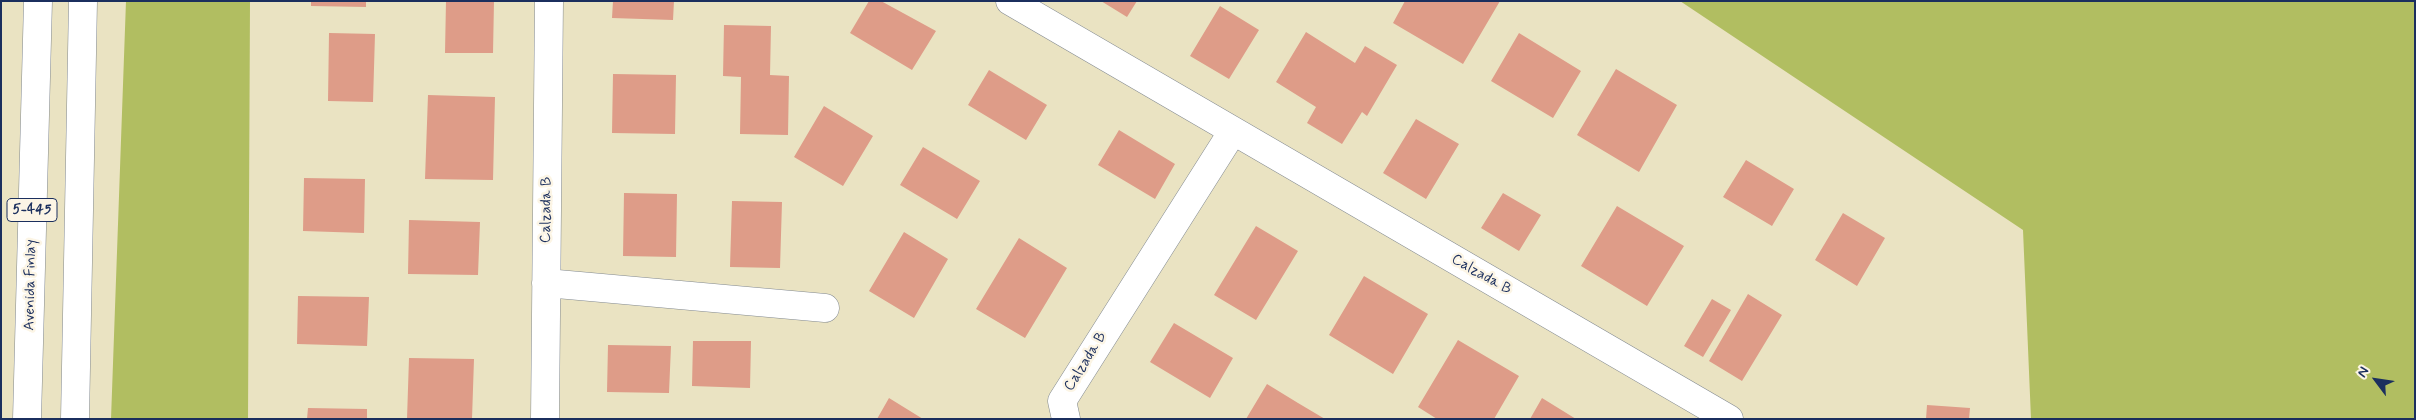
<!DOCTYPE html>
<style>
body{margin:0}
#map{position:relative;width:2416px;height:420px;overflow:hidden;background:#eae3c2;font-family:Mynerve,sans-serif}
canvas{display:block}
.frame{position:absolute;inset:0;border:2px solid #1b2f5e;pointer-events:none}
.north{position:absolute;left:2351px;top:355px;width:50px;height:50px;-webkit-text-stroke:4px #fcf5e5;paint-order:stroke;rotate:301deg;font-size:14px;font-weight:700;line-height:20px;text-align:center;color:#1b2f5e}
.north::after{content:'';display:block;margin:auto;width:18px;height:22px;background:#1b2f5e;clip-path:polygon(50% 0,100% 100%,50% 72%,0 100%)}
</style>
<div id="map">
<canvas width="2416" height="420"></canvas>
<div class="frame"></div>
<div class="north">N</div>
</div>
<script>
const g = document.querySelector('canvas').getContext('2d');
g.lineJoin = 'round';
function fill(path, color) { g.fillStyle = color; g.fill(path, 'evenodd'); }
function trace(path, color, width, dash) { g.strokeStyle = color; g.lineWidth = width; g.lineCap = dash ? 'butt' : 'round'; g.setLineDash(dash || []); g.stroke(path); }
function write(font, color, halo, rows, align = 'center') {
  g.font = font + ' Mynerve,sans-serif'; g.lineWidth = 5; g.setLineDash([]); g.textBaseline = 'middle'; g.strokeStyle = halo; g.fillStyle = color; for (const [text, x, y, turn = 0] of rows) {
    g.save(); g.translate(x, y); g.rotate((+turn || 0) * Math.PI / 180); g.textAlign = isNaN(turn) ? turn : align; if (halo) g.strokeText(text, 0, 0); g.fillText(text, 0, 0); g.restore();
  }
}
fill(new Path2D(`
 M126 1H250L248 419H111Z
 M1680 1H2415V419H2031L2023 230Z`), '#b1be61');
fill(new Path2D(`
 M311 1H366V7L311 6Z
 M446 1H494L493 53H445Z
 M613 1H674L673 20 612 18Z
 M869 1H881L936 31 912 70 850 33Z
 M1101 1H1137L1127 17Z
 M1405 1H1500L1463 64 1393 23Z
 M1220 6 1259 30 1229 79 1190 56Z
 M724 25 771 26 770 75 789 76 788 135 740 134 741 77 723 76Z
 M1306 32 1355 63 1365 46 1397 65 1367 116 1362 112 1342 144 1307 123 1316 107 1276 82Z
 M329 33 375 34 373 102 328 101Z
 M1519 33 1581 71 1553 118 1491 81Z
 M1616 69 1677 105 1639 172 1577 135Z
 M989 70 1047 105 1026 140 968 105Z
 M613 74 676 75 675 134 612 133Z
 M428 95 495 97 493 180 425 179Z
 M824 106 873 136 843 186 794 157Z
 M1416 119 1459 144 1426 199 1383 173Z
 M1119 130 1175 164 1155 199 1098 165Z
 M923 147 980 181 957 219 900 185Z
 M1746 160 1794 189 1772 226 1723 197Z
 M304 178 365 179 364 233 303 231Z
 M624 193 677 194 676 257 623 256Z
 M1503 193 1541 215 1519 251 1481 228Z
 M732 201 782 202 780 268 730 267Z
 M1617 206 1684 246 1647 306 1581 266Z
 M1843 213 1885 238 1857 286 1815 260Z
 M409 220 480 222 478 275 408 274Z
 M1256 226 1298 251 1256 320 1214 295Z
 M904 232 948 259 914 318 869 291Z
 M1019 238 1067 268 1025 338 976 309Z
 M1364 276 1428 314 1393 374 1329 335Z
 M1748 294 1782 315 1742 381 1709 361Z
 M298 296 369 297 367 346 297 344Z
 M1712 299 1731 310 1703 357 1684 346Z
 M1174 323 1233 358 1210 398 1150 362Z
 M1458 340 1519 376 1494 419H1437L1418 407Z
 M693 341H751L750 388 692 386Z
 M608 345 671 346 669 393 607 392Z
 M409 358 474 359 472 419H407Z
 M1267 384 1298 403 1325 419H1246Z
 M889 398 923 419H877Z
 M1542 398 1576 419H1530Z
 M1927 405 1970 408 1969 419H1926Z
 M308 408 367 409V419H307Z`), '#de9c88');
const minor = new Path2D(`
 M1010 1 1729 419
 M546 283 825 308
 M545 419 549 1
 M1066 419 1062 401 1233 131`);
const highway = new Path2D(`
 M27 419 38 1
 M75 419 83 1`);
trace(minor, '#828990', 29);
trace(highway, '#828990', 29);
trace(minor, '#fff', 28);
trace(highway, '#fff', 28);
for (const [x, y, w] of [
 [32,210,50]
]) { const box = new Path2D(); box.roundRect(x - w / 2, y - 11.5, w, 23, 4); g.fillStyle = '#fcf5e5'; g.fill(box); trace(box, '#1b2f5e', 1); }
write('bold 14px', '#1b2f5e', null, [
 ["5-445",32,210]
]);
write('15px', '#1b2f5e', '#fcf5e5', [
 ["Calzada B",547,210,-89],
 ["Calzada B",1481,275,30],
 ["Avenida Finlay",31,285,-89],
 ["Calzada B",1086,362,-58]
]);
</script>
